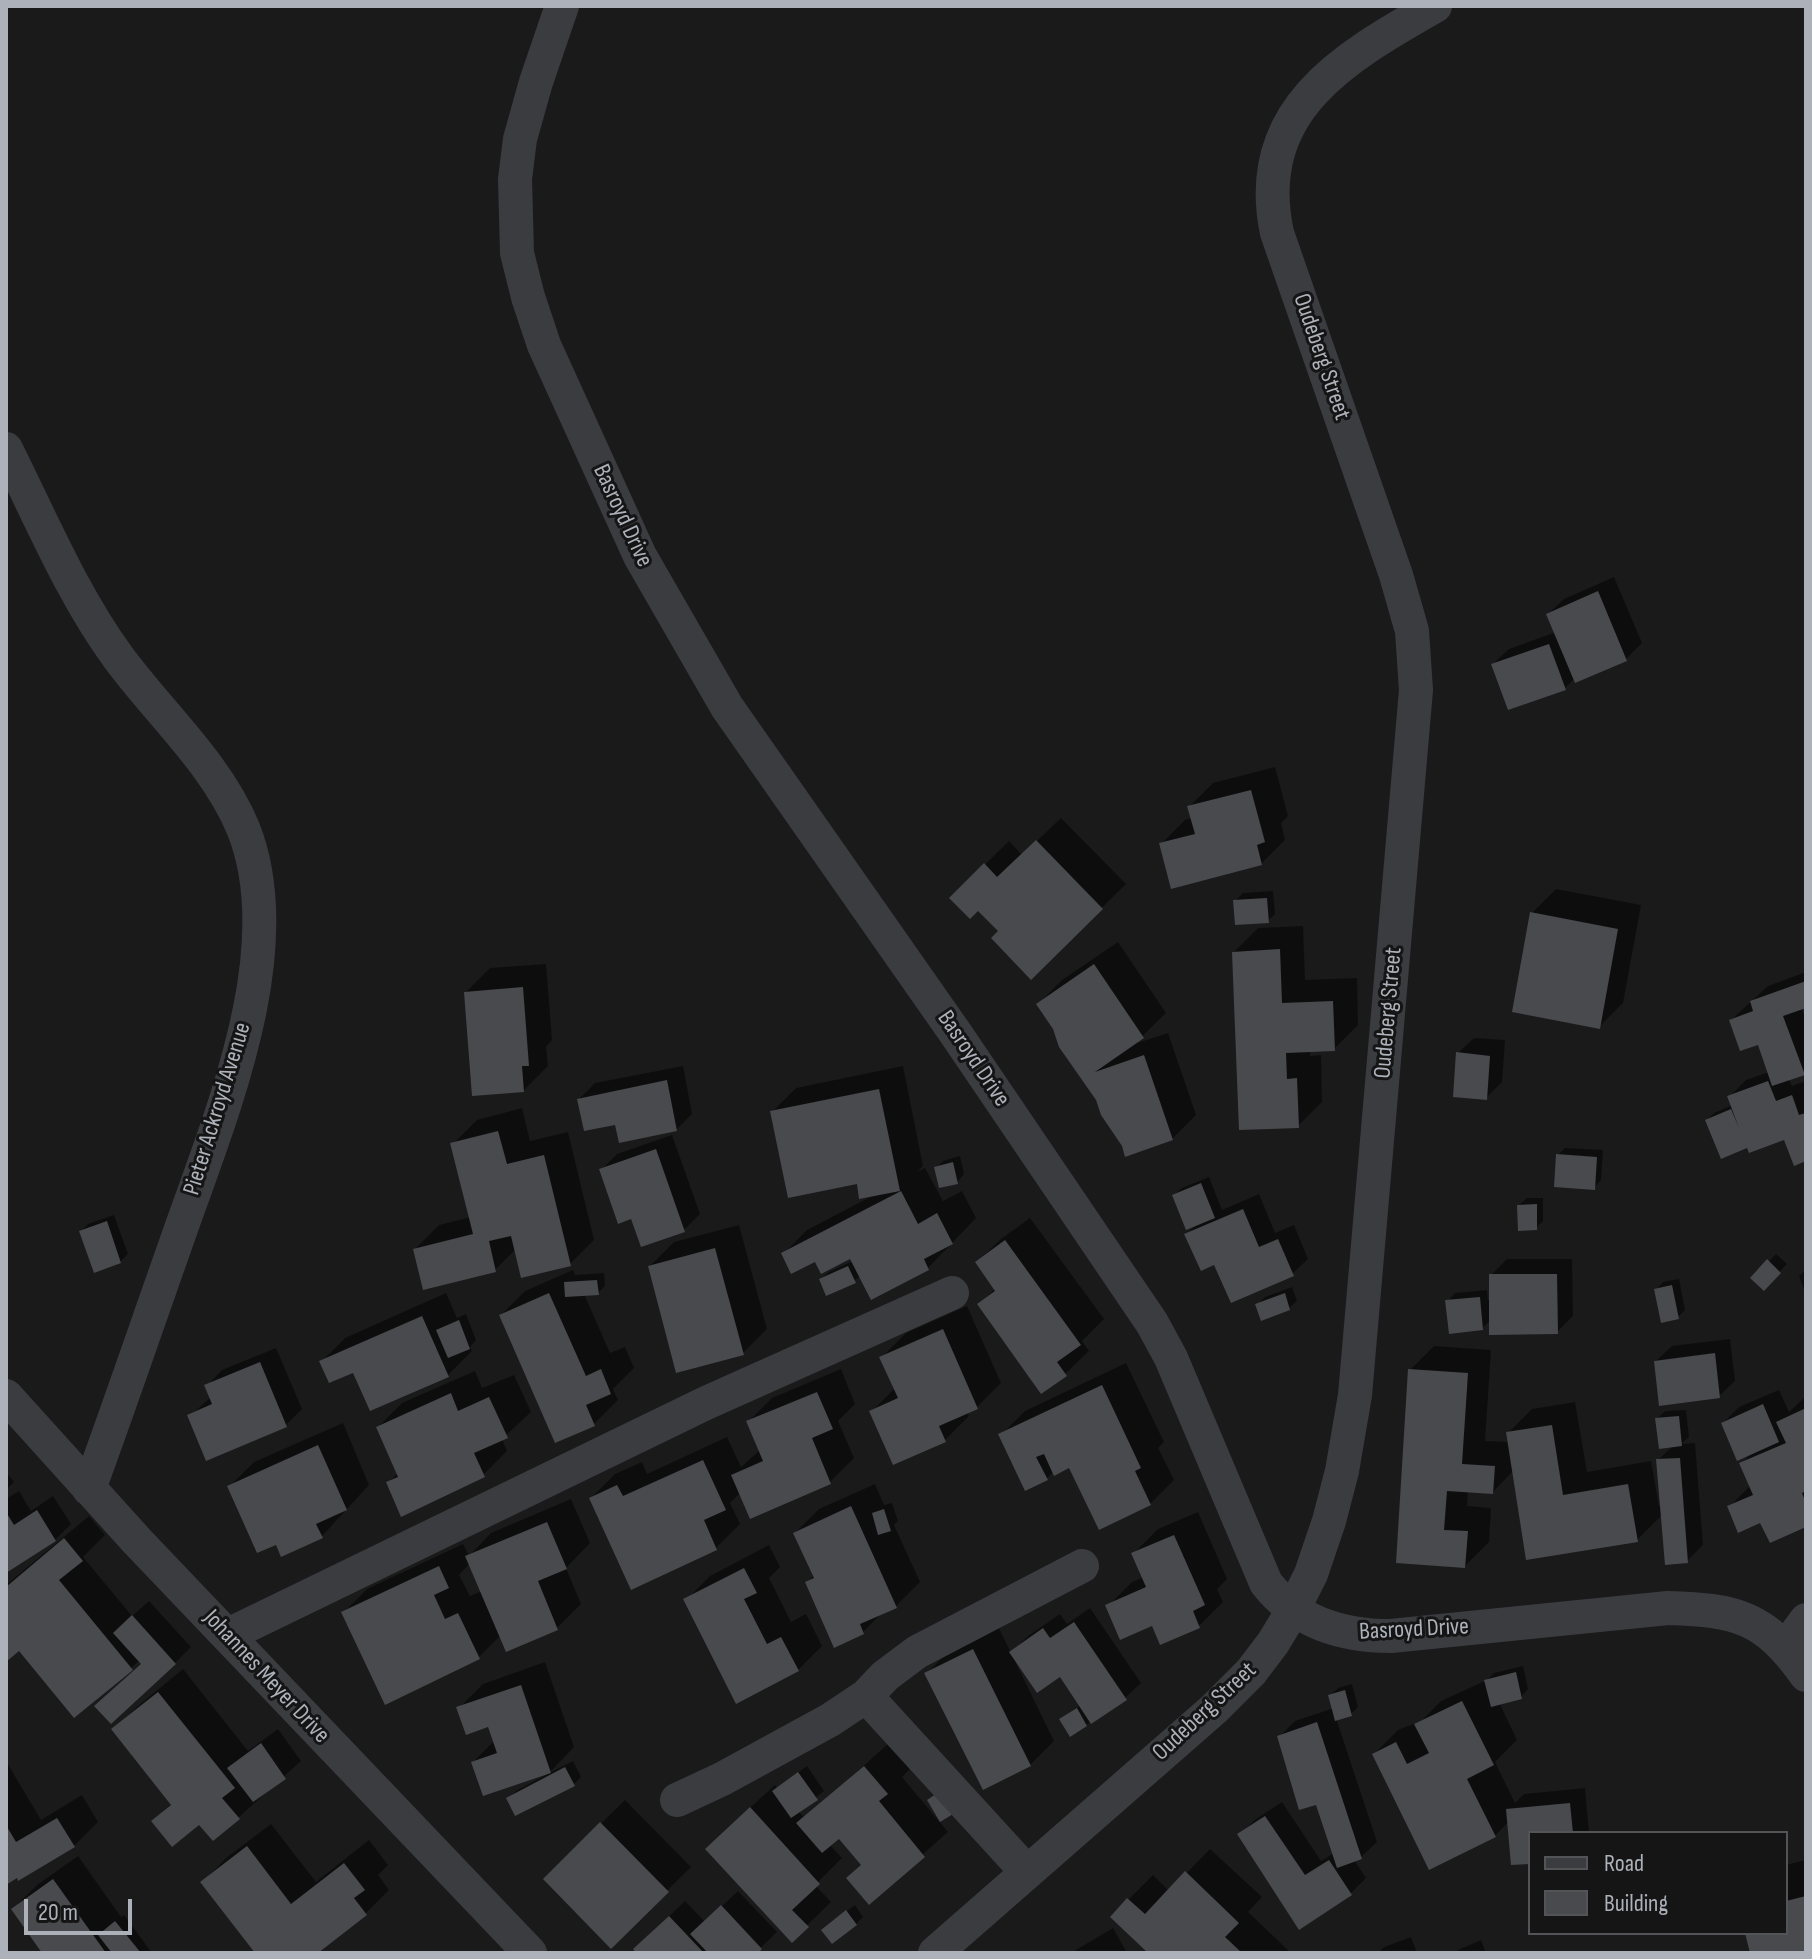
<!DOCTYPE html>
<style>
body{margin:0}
#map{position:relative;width:1812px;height:1959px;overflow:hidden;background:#1a1a1b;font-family:"Sofia Sans Condensed",sans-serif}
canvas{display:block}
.frame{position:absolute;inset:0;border:8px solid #adb2ba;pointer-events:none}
.legend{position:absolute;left:1528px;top:1831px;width:260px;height:104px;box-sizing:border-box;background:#151516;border:2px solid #525458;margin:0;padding:10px 14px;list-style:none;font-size:24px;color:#adb2ba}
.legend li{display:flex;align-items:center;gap:16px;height:40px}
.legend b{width:40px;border:2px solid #525458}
.scale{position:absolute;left:24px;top:1899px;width:108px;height:36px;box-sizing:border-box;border:4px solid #adb2ba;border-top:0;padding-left:10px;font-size:24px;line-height:28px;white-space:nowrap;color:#adb2ba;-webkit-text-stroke:6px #151516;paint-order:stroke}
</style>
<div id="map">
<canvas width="1812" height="1959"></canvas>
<div class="frame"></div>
<ul class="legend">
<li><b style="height:10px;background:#3b3c40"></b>Road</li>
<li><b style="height:22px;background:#494a4e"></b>Building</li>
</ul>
<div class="scale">20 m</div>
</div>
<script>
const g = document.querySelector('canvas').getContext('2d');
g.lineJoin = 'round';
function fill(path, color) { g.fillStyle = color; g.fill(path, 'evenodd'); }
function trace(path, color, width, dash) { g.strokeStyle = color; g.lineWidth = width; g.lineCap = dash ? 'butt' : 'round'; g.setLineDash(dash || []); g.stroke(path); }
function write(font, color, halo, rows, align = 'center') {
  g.font = font + ' "Sofia Sans Condensed",sans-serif'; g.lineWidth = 6; g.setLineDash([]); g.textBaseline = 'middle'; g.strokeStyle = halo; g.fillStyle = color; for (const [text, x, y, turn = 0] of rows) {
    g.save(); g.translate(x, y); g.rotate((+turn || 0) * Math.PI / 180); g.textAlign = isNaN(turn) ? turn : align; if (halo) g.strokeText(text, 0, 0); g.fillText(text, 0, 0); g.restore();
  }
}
fill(new Path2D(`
 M1614 577 1642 643 1626 659 1575 678 1565 688 1493 664 1509 649 1556 632 1548 614 1564 599Z
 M1275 767 1288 816 1281 823 1285 840 1261 864 1161 844 1185 820 1192 818 1189 807 1213 783Z
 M1061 818 1126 884 1032 977 1001 931 978 908 951 898 1009 841 1022 855Z
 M1556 889 1641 905 1623 1003 1599 1027 1532 913Z
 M1273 891 1275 914 1268 921 1235 901 1243 893Z
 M1303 926 1305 980 1357 978 1358 1025 1334 1049 1310 1050V1056L1321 1055 1322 1102 1298 1126 1234 952 1258 928Z
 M1118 942 1166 1013 1134 1044 1168 1033 1196 1115 1172 1139 1097 1099 1038 1004 1062 980Z
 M546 964 552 1040 546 1047 548 1066 524 1090 466 992 490 968Z
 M1806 972V1006L1801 1007 1806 1020V1071L1788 1078 1792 1086 1806 1081V1159L1785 1137 1748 1145 1707 1120 1714 1113 1733 1105 1730 1096 1746 1080 1769 1072 1759 1043 1731 1020 1768 986Z
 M1474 1038 1505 1040 1502 1082 1486 1098 1458 1053Z
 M683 1066 692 1114 676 1130 579 1099 595 1083Z
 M903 1066 923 1166 917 1172 925 1168 943 1201 962 1191 976 1218 928 1268 861 1275 854 1281 821 1279 829 1272 853 1261 851 1256 816 1259 783 1254 807 1230 872 1196 772 1112 796 1088Z
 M522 1108 530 1141 568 1132 594 1240 570 1264 516 1249 495 1270 415 1249 439 1225 471 1217 453 1144 477 1120Z
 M672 1135 700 1214 684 1230 632 1217 601 1170 617 1154Z
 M1565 1148 1603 1150 1601 1180 1594 1188 1558 1155Z
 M960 1156 964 1174 957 1182 936 1168 943 1161Z
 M1209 1177 1222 1210 1259 1194 1275 1233 1294 1225 1308 1259 1292 1274 1215 1263 1187 1234 1198 1223 1175 1195 1182 1188Z
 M1527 1198H1543V1221L1536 1228 1519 1205Z
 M114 1215 128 1254 120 1262 81 1231 88 1224Z
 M1030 1218 1104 1319 1082 1341 1089 1351 1065 1374 979 1305 996 1288 977 1262 1001 1239Z
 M739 1225 767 1329 743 1353 650 1266 674 1242Z
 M1776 1254 1787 1264 1764 1288 1753 1278Z
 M1507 1259H1572L1573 1316 1557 1332 1491 1320 1482 1328 1448 1301 1455 1293 1487 1290 1488 1300H1491V1275Z
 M1806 1269V1295L1799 1276Z
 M573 1270 575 1275 604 1273 605 1286 598 1293 584 1294 610 1353 625 1347 634 1368 613 1389 618 1400 594 1424 501 1315 525 1291Z
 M1679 1279 1685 1310 1678 1317 1656 1290 1663 1282Z
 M1292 1287 1297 1301 1289 1308 1257 1305 1265 1297Z
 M446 1293 457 1318 466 1314 476 1340 470 1347 472 1351 448 1375 354 1370 321 1362 345 1338Z
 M967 1306 1001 1383 977 1407 967 1411 969 1416 945 1440 871 1412 895 1388 882 1357 906 1333Z
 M1730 1339 1735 1381 1719 1396 1656 1361 1672 1346Z
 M1434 1346 1491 1350 1485 1441 1509 1442 1508 1433 1532 1409 1575 1402 1587 1472 1651 1461 1659 1506 1662 1505 1658 1460 1674 1445 1657 1419 1665 1411 1686 1410 1689 1437 1681 1444 1695 1443 1703 1545 1687 1561 1663 1514 1637 1540 1514 1470 1493 1492 1468 1490 1467 1506 1491 1508 1489 1542 1465 1566 1398 1561 1410 1370Z
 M276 1348 302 1409 286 1425 207 1458 190 1416 211 1397 207 1386 222 1370Z
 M1126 1363 1164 1442 1158 1448 1174 1480 1150 1504 1070 1465 1054 1471 1046 1479 1001 1435 1025 1411Z
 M841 1369 855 1404 838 1421 854 1458 830 1482 741 1492 730 1503 740 1524 716 1548 591 1498 615 1474 642 1462 647 1474 727 1437 741 1467 760 1450 748 1422 772 1398Z
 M475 1371 482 1388 514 1375 531 1412 502 1439 507 1451 483 1475 388 1483 398 1473 378 1427 402 1403Z
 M1779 1390 1789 1412 1806 1396V1525L1761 1520 1729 1507 1751 1485 1742 1463 1753 1452 1723 1423 1739 1407Z
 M343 1423 369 1485 322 1536 277 1542 230 1486 254 1462Z
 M6 1472 14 1482 6 1490Z
 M875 1484 884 1505 892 1503 898 1521 894 1525 920 1582 896 1606 883 1612 863 1632 807 1582 815 1575 795 1533 819 1509Z
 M19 1491 31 1511 53 1496 71 1524 55 1540 6 1571V1499Z
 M571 1499 590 1543 566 1568 581 1604 557 1628 501 1635 479 1657 343 1613 367 1589 463 1544 469 1556 491 1533ZM470 1563 482 1591 470 1596 459 1575Z
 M1198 1512 1227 1579 1217 1589 1223 1602 1199 1626 1153 1624 1108 1606 1132 1582 1144 1577 1134 1553 1158 1529Z
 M89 1516 105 1535 83 1557 132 1616 149 1601 191 1647 175 1663H143L140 1660 131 1668 19 1648 6 1659V1585Z
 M769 1545 780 1567 769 1578 791 1622 806 1614 822 1646 798 1670 686 1600 710 1576Z
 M1090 1608 1141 1683 1125 1698 1086 1725 1062 1719 1081 1705 1060 1675 1015 1661 1054 1741 1030 1765 927 1673 951 1649 998 1626 1011 1653 1028 1636 1060 1614 1067 1624Z
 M545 1662 574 1747 549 1773 573 1761 581 1777 574 1784 509 1798 516 1791 546 1775 545 1773 473 1762 495 1740 489 1725 459 1708 483 1684Z
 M1523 1666 1528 1689 1521 1697 1499 1702 1517 1740 1495 1762 1515 1803 1524 1794 1585 1788 1589 1833H1530V1862L1509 1821 1495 1836 1374 1754 1398 1730 1421 1721 1441 1701 1487 1680 1494 1673Z
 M183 1669 248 1751 278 1729 301 1761 238 1818 200 1822 154 1821 172 1803 114 1729 138 1706Z
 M1352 1684 1358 1707 1351 1714 1336 1718 1377 1842 1361 1857 1354 1860 1366 1878 1351 1893 1300 1927 1240 1834 1256 1819 1282 1802 1321 1861 1334 1853 1317 1802 1279 1737 1295 1721 1334 1708 1330 1696 1338 1688Z
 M889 1743 910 1769 902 1777 948 1832 869 1902 863 1864 839 1836 829 1844 842 1858 815 1885 831 1902 792 1940 731 1825 775 1785 777 1788 807 1766 824 1791 798 1811 805 1818Z
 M6 1761 41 1820 82 1795 98 1822 74 1846 6 1884Z
 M625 1800 691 1867 611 1946 545 1879Z
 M271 1824 316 1882 369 1840 388 1865 378 1875 389 1890 366 1913 315 1953H258L203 1882 226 1858Z
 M1210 1849 1262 1897 1248 1912 1291 1953H1151L1112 1916 1153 1875 1169 1891Z
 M78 1856 121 1917 124 1915 152 1953H44L13 1909 37 1885Z
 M1805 1860 1806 1953H1752L1747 1933H1786V1865Z
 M738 1891 777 1932 755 1953H639L651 1934 685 1901 705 1922Z
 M855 1905 863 1917 856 1924 831 1922Z
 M1113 1928 1127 1953H1071Z
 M1411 1937 1417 1953H1378L1384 1947Z
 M1481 1940 1486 1953H1455L1458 1950Z`), '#0007');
fill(new Path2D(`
 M1598 591 1627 661 1575 683 1546 614Z
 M1549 644 1566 690 1508 710 1491 664Z
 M1251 790 1265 842 1257 845 1262 865 1171 889 1159 843 1195 834 1187 806Z
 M1036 840 1103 909 1031 980 991 938 998 931 978 911 970 919 949 898 984 863 997 877Z
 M1267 898 1269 923 1235 925 1233 900Z
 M1530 912 1618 929 1600 1029 1512 1012Z
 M1280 949 1282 1003 1333 1001 1335 1051 1286 1053 1287 1079 1297 1078 1299 1128 1239 1130 1232 952Z
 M1094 964 1144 1038 1095 1072 1144 1055 1173 1140 1125 1157 1122 1146 1101 1115 1096 1100 1059 1047 1053 1029 1036 1004Z
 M1806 981V1008L1783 1016 1805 1075 1772 1086 1758 1045 1740 1051 1729 1020 1753 1011 1750 1001Z
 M523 987 529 1066H522L524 1092 472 1096 464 992Z
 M1456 1052 1490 1056 1487 1100 1453 1097Z
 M667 1080 677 1131 619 1143 615 1125 584 1131 577 1099Z
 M1768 1081 1776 1101 1792 1095 1799 1115 1806 1113V1161L1794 1166 1784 1140 1749 1153 1747 1148 1721 1159 1705 1120 1731 1109 1739 1128 1727 1096Z
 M879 1089 900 1191 859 1199 857 1184 788 1198 770 1111Z
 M498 1131 507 1164 544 1155 571 1266 521 1278 511 1236 489 1241 496 1272 423 1290 413 1249 473 1234 450 1143Z
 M656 1149 685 1232 641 1247 631 1219 618 1224 599 1169Z
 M1556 1154 1597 1157 1595 1190 1554 1187Z
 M953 1162 958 1184 939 1188 934 1167Z
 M1201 1183 1215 1218 1186 1230 1172 1195Z
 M901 1191 918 1224 937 1213 953 1244 924 1259 929 1270 871 1300 850 1259 821 1274 815 1262 791 1274 781 1253Z
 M1537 1204V1230L1518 1231 1517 1205Z
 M1243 1209 1259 1247 1278 1239 1294 1276 1231 1303 1214 1265 1201 1271 1184 1234Z
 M107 1221 121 1263 94 1273 79 1231Z
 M1005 1240 1081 1345 1057 1362 1067 1376 1041 1394 977 1304 995 1291 975 1262Z
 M715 1248 744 1355 676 1373 648 1266Z
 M1767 1259 1781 1273 1764 1291 1750 1278Z
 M848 1266 856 1283 826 1296 819 1279Z
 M1489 1274H1557L1558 1334 1489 1335Z
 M597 1280 599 1295 565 1297 564 1282Z
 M1672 1285 1679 1319 1661 1323 1654 1289Z
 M549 1293 586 1376 601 1369 611 1394 586 1405 595 1426 555 1443 499 1315Z
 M1285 1293 1290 1310 1261 1321 1255 1304Z
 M1480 1297 1483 1330 1449 1334 1445 1300Z
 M422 1316 449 1377 370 1411 353 1373 329 1383 319 1361Z
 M459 1320 470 1349 448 1358 436 1330Z
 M943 1329 978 1409 939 1426 946 1442 893 1465 869 1411 898 1398 879 1357Z
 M1715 1353 1720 1398 1659 1406 1654 1361Z
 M260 1362 287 1427 206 1461 187 1415 212 1404 204 1385Z
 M1408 1369 1468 1373 1462 1464 1495 1466 1493 1494 1447 1491 1444 1530 1468 1531 1465 1568 1396 1563Z
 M1102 1385 1141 1468 1135 1471 1151 1505 1099 1530 1069 1468 1054 1476 1044 1454 1036 1457 1048 1480 1025 1491 998 1434Z
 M817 1392 833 1429 812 1438 831 1484 750 1519 731 1475 763 1461 746 1421Z
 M451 1393 458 1411 489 1397 508 1438 474 1453 485 1477 401 1517 386 1482 398 1477 376 1427Z
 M1763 1404 1779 1442 1737 1461 1721 1423Z
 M1806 1408V1491L1802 1493 1806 1503V1527L1770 1543 1760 1523 1738 1533 1727 1506 1753 1495 1739 1463 1786 1443 1776 1422Z
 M1679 1416 1682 1446 1659 1449 1655 1418Z
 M1552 1425 1563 1495 1628 1484 1638 1542 1526 1560 1506 1432Z
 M318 1445 347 1510 316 1524 323 1538 281 1557 276 1545 257 1553 227 1486Z
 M1680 1458 1688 1563 1665 1565 1656 1459Z
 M703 1460 726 1510 704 1520 717 1550 631 1590 589 1498 617 1485 623 1496Z
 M851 1506 897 1608 860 1624 864 1634 834 1648 805 1582 814 1578 793 1533Z
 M884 1509 891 1531 878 1535 872 1513Z
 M37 1510 56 1541 6 1573V1512L14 1525Z
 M547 1522 567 1569 538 1581 558 1630 506 1652 465 1556Z
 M1174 1535 1205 1605 1193 1611 1200 1628 1160 1645 1152 1626 1120 1640 1105 1605 1146 1587 1131 1553Z
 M64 1538 83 1561 59 1580 133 1670 74 1718 19 1651 6 1662V1587Z
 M439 1566 449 1588 434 1595 445 1619 458 1613 480 1659 385 1705 341 1612Z
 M744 1568 757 1593 744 1599 767 1644 781 1637 799 1671 736 1704 683 1599Z
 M132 1615 176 1664 111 1724 94 1706 141 1664 113 1633Z
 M1074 1622 1127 1700 1091 1724 1060 1677 1037 1693 1009 1652 1043 1628 1050 1638Z
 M973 1649 1031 1766 983 1790 924 1673Z
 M1516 1672 1522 1699 1491 1707 1484 1680Z
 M521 1685 551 1773 483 1796 471 1762 497 1753 488 1727 466 1735 456 1707Z
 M1345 1690 1352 1716 1335 1721 1328 1695Z
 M158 1692 235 1788 222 1798 240 1819 213 1841 199 1825 172 1847 151 1821 171 1805 111 1729Z
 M1462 1701 1494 1765 1467 1779 1496 1837 1429 1870 1372 1754 1396 1742 1407 1764 1429 1753 1414 1724Z
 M1077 1708 1087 1726 1070 1737 1059 1719Z
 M1317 1722 1362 1859 1337 1868 1316 1805 1299 1810 1277 1736Z
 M261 1743 286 1779 253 1802 227 1768Z
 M864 1766 888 1794 879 1801 925 1857 869 1905 846 1878 861 1865 839 1839 822 1853 796 1823Z
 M565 1767 575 1786 515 1816 506 1798Z
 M798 1772 818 1800 791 1818 772 1791Z
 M939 1792 953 1814 940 1822 927 1800Z
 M1570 1803 1573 1833H1530V1864L1511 1865 1506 1809Z
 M750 1807 820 1884 792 1910 809 1927 792 1943 705 1849Z
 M1265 1816 1305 1875 1329 1860 1352 1895 1299 1930 1237 1834Z
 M57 1818 75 1847 18 1881 17 1878 6 1885V1825L16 1842Z
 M600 1822 669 1892 611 1949 543 1879Z
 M247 1846 291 1904 344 1863 365 1890 354 1898 367 1915 318 1953H255L200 1882Z
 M1185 1871 1239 1923 1225 1937 1242 1953H1148L1110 1917 1127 1898 1145 1914Z
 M53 1879 106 1953H42L11 1909Z
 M1806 1896V1953H1750L1745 1933H1786V1901Z
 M721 1905 762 1949 758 1953H708L690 1934Z
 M846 1910 857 1925 832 1944 821 1930Z
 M669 1916 704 1953H636L633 1949Z
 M115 1921 141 1953H112L98 1935Z`), '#494a4e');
trace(new Path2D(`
 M562 6 536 82 520 139 515 179 517 253 528 297 544 345 640 556 727 707 956 1034 1152 1323 1171 1358 1266 1583C1296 1622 1343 1636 1391 1636L1668 1608C1737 1610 1765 1617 1806 1675
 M6 449C41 519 72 594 118 657 159 713 216 763 243 828 293 952 217 1124 176 1243 147 1325 119 1407 89 1489
 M6 1396 137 1541 530 1953
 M228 1635 706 1403 952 1293
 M1786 1647 1806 1620
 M866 1696 1027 1872
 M677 1800 722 1779 830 1720 866 1696 885 1676 917 1652 1082 1566
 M935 1953 1214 1709 1251 1672 1273 1643 1293 1610 1311 1574 1329 1521 1342 1471 1355 1395 1416 690 1412 631 1396 575 1277 233C1251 110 1344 58 1435 6`), '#3b3c40', 34);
write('24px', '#adb2ba', '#151516', [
 ["Oudeberg Street",1321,357,71],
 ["Basroyd Drive",622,516,65],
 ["Oudeberg Street",1389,1013,-85],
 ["Basroyd Drive",973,1059,56],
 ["Pieter Ackroyd Avenue",218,1109,-73],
 ["Basroyd Drive",1414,1630,-3],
 ["Johannes Meyer Drive",266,1677,47],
 ["Oudeberg Street",1205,1712,-43]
]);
</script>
